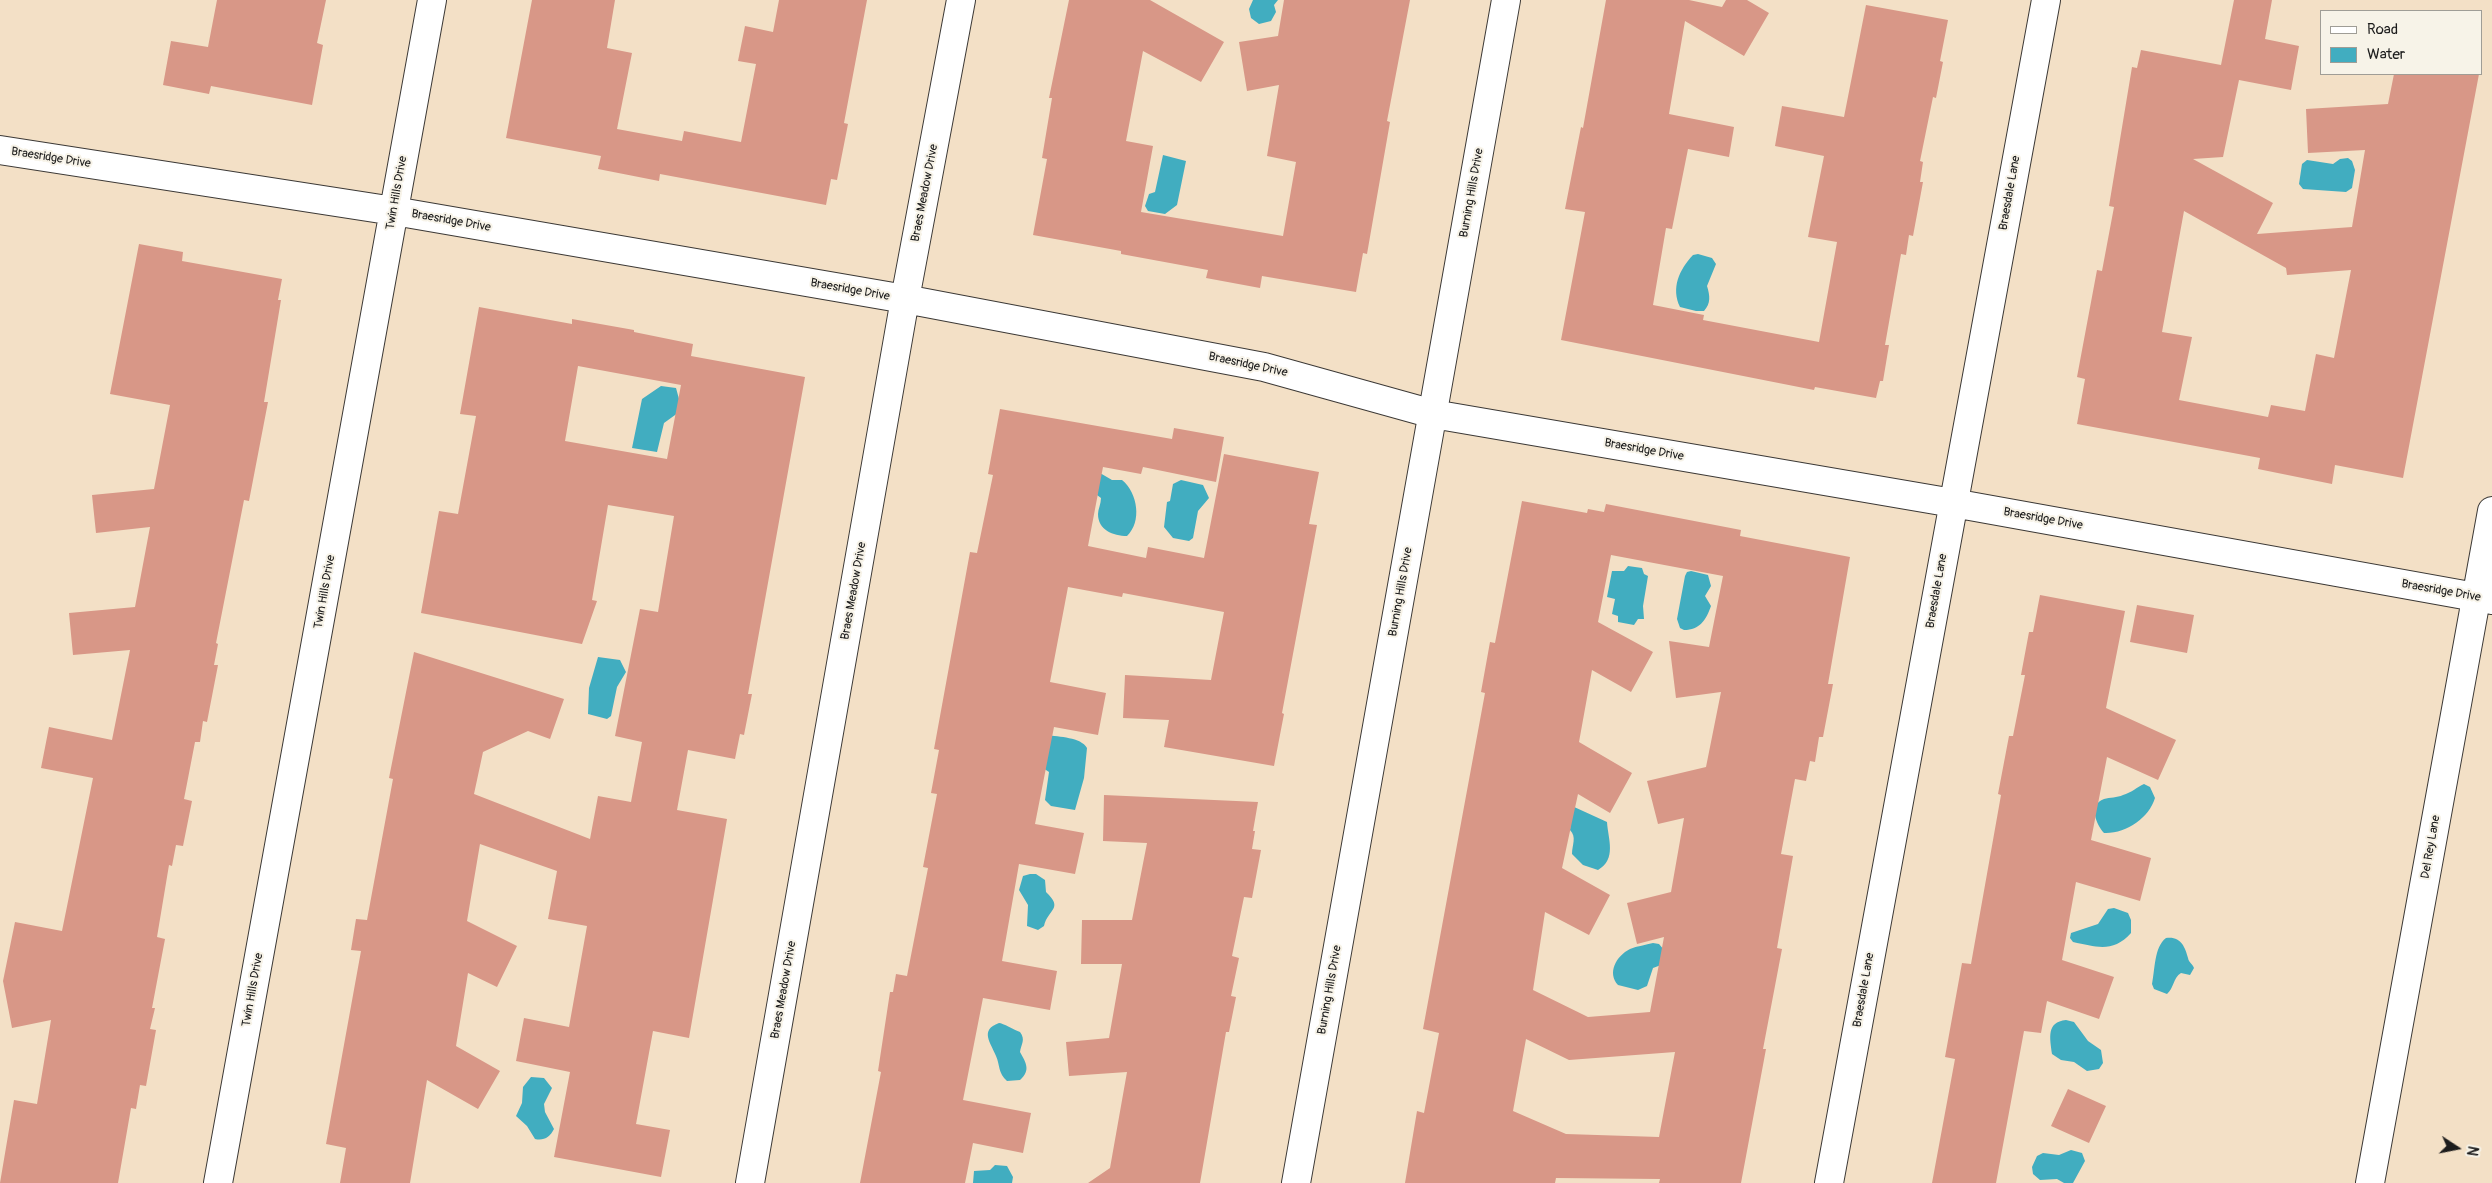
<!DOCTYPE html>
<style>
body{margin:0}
#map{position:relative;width:2492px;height:1183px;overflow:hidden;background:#f3e0c6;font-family:Pangolin,sans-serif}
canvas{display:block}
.legend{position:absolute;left:2320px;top:10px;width:162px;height:65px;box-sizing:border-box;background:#f7f3e8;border:1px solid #9f9d96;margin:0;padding:6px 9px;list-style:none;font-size:15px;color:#1c1c1c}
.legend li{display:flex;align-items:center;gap:10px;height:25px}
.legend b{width:25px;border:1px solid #9f9d96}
.north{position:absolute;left:2432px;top:1123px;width:50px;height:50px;-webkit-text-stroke:4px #f7f3e8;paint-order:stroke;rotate:101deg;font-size:14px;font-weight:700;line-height:20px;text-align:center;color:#1c1c1c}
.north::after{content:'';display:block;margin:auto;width:18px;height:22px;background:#1c1c1c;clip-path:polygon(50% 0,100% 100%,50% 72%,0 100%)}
</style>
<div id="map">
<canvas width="2492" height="1183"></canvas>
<ul class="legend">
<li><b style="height:6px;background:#fff"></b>Road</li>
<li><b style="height:14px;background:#41adc0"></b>Water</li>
</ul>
<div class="north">N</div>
</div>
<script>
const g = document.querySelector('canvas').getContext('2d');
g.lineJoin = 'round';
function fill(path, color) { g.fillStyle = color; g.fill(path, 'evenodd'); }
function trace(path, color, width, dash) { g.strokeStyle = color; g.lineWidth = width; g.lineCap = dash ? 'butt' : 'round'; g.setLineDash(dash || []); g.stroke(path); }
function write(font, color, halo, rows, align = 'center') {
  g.font = font + ' Pangolin,sans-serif'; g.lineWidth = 4; g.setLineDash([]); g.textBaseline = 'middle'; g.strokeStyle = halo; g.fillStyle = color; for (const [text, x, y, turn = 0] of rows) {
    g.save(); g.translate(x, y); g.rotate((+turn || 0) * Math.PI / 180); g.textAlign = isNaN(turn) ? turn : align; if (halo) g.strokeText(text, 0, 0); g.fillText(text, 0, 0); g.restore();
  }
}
fill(new Path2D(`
 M1253 0H1278L1274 5 1276 12 1271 21 1259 24 1251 18 1249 9Z
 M1163 155 1186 161 1177 205 1165 214 1148 211 1145 206 1149 194 1155 192Z
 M2348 158 2352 161 2355 170 2352 188 2346 192 2303 189 2299 184 2302 164 2307 160 2333 164 2340 159Z
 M1698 254 1712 258 1716 264 1707 286C1710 296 1711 303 1704 311H1696L1680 307C1671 288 1679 270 1693 255Z
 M661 386 676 388 682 410 664 423 657 452 632 448 642 399Z
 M1100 473 1112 480H1122C1138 493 1142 522 1127 536 1113 536 1098 530 1098 514 1098 509 1101 504 1101 498L1097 495Z
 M1181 480 1203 485 1209 498 1198 511 1193 538 1189 541 1173 538 1164 527 1167 502 1170 501 1173 484Z
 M1628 566 1642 568 1644 574 1648 576 1643 606 1644 619H1638L1634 625 1618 622V616L1612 614 1615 599 1607 597 1612 571H1624Z
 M1691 571 1708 575 1711 586 1705 596 1711 606C1706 620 1700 630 1684 630L1680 628 1677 619 1685 576 1687 572Z
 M598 657 620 660 626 672 617 687 611 716 607 719 588 714 589 688Z
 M1047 735C1059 737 1081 737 1087 748L1084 778 1075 810 1051 806 1045 800 1049 772 1043 768Z
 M2144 784 2150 787 2155 798C2149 818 2126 834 2104 833 2096 824 2088 805 2104 799 2110 797 2117 798 2123 795 2131 793 2137 787 2144 784Z
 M1572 806 1607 822C1608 839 1617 859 1598 870L1583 865 1572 854C1572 845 1577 837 1570 830Z
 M1030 874H1036L1045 880 1046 892C1064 909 1048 909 1044 926L1038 930 1027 926 1028 905 1019 890 1023 876Z
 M2114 908 2128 913 2131 920V933C2113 953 2097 947 2073 942L2070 938 2071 933 2098 924 2108 909Z
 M2166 938C2181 936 2185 947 2188 958 2189 963 2192 963 2194 968L2190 975 2181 973C2173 978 2174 988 2167 994L2154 989 2152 984C2155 970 2154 947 2166 938Z
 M1653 943 1659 944 1664 950 1661 965 1653 968 1647 986 1638 990 1618 985C1607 973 1616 956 1630 949 1637 946 1646 945 1653 943Z
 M2066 1020 2074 1022 2088 1041 2101 1050 2103 1063 2099 1069 2087 1071 2074 1062 2061 1060 2052 1054C2050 1038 2046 1022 2066 1020Z
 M999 1023C1003 1023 1014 1030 1020 1032 1026 1040 1021 1044 1020 1052 1026 1063 1031 1070 1020 1080L1007 1081C998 1073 1000 1065 996 1056 991 1043 979 1030 999 1023Z
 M531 1077 544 1078 552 1088 544 1104 545 1112 554 1129C550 1137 544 1141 535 1139L527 1126 516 1116 522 1103 523 1087Z
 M2071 1150 2082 1153 2085 1161 2073 1183H2064L2057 1179 2040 1180 2033 1174 2032 1167 2037 1156 2043 1153 2059 1155Z
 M995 1165 1007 1166 1013 1177 1012 1183H973L974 1171 990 1170Z`), '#41adc0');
fill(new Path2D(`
 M217 0H326L317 43 323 45 312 105 211 86 209 94 163 85 171 41 208 47Z
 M532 0H615L607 48 632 53 617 129 682 141 684 131 741 142 756 64 738 61 745 26 773 32 779 0H867L844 123 848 124 837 180 831 179 826 205 660 174 659 181 598 169 601 156 506 138Z
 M1069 0H1150L1224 42 1201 82 1143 51 1126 141 1153 146 1141 212 1283 236 1296 162 1267 156 1279 85 1247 91 1239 42 1278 36 1284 0H1410L1387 121 1390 122 1367 254 1363 253 1356 292 1262 276 1260 288 1206 278 1208 270 1121 254V251L1033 235 1047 159 1042 158 1052 98H1049Z
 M1606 0H1689L1722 7 1726 0H1747L1769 13 1744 56 1685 21 1669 114 1734 127 1729 157 1688 149 1672 229 1666 228 1653 305 1704 315 1703 320 1819 342 1837 242 1808 237 1824 156 1775 146 1782 106 1844 117 1866 5 1948 20 1940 61 1943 62 1936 98 1933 97 1920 161 1923 162 1920 182H1923L1913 236 1909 235 1906 255 1901 254 1885 345H1889L1883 381H1880L1876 398 1815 387 1814 390 1561 340 1585 212 1565 209 1581 127 1583 128Z
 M2234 0H2272L2265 39 2299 46 2291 90 2239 80 2223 157 2193 159 2273 203 2257 234 2352 227 2365 150 2308 153 2306 109 2388 104 2394 74H2479L2403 478 2335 465 2332 484 2258 469 2260 458 2077 424 2085 379 2077 377 2097 270 2102 271 2114 207 2109 206 2132 67 2137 68 2141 50 2221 65ZM2184 211 2286 268 2287 275 2351 270 2334 358 2316 354 2305 411 2271 405 2268 417 2179 400 2192 337 2162 332Z
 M139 244 183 252 182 261 282 279 278 300H281L264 402H268L249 501 244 500 216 643 218 644 214 665H218L207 722 203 721 200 742H195L184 799 192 801 183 846 176 845 172 866 169 865 157 937 165 939 152 1008H155L150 1029 156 1030 146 1086 140 1085 136 1109 131 1108 118 1183H0L14 1100 37 1104 51 1020 12 1028 3 981 15 922 62 931 93 778 41 768 49 727 112 740 130 650 73 655 69 613 135 607 150 527 96 533 92 495 154 489 170 405 110 394Z
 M479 307 572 324V319L634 330V332L693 344 691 356 805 377 748 694H752L744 735 740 734 735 759 688 750 677 810 727 819 689 1038 653 1031 636 1124 670 1130 661 1177 554 1157 570 1072 516 1061 524 1018 569 1027 587 926 548 919 557 871 480 844 467 921 517 946 497 987 468 973 456 1046 500 1071 478 1109 427 1080 410 1183H340L346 1148 326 1144 361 951 351 950 356 919 367 920 393 779 389 778 414 652 564 699 550 739 528 731 483 752 474 794 590 839 598 796 631 802 642 742 615 736 640 609 658 612 674 516 608 505 592 600 597 601 582 644 421 613 439 511 458 514 476 416 460 414ZM578 366 681 385 667 459 565 441Z
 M1000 409 1172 439 1174 428 1224 437 1216 482 1143 467 1141 474 1103 467 1088 546 1146 558 1148 547 1204 558 1224 454 1319 472 1309 524 1317 525 1282 713 1284 714 1274 766 1164 747 1169 720 1123 718 1125 675 1211 680 1224 612 1123 593 1122 597 1068 587 1050 682 1106 693 1098 735 1054 727 1035 824 1084 833 1075 874 1019 864 1002 961 1057 971 1050 1010 983 998 963 1100 1031 1113 1023 1153 973 1143 965 1183H860L881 1072 878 1071 890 992H893L896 974 907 976 928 868 923 867 937 794 931 793 939 750 934 749 970 552 977 553 993 475 988 474Z
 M1522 501 1587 513 1588 509 1604 512 1606 504 1741 530 1740 536 1850 557 1828 684H1833L1823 737H1819L1815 762 1810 761 1806 781 1795 779 1781 854 1793 856 1777 948 1782 949 1763 1049H1766L1741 1183H1659L1660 1179 1556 1178 1555 1183H1405L1417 1111 1424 1113 1439 1033 1423 1029 1485 693 1481 692 1490 642 1495 643ZM1611 555 1723 576 1709 647 1669 641 1676 698 1721 692 1706 767 1647 781 1658 824 1684 818 1671 892 1627 903 1637 944 1664 937 1650 1012 1588 1017 1533 990 1545 912 1589 935 1610 895 1562 868 1578 794 1610 813 1632 773 1579 742 1592 670 1631 692 1653 652 1598 622ZM1526 1039 1569 1060 1675 1052 1659 1137 1566 1134 1513 1111Z
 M2040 595 2125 611 2106 708 2176 740 2158 780 2107 757 2091 840 2151 858 2140 901 2076 882 2062 960 2114 977 2099 1019 2047 1001 2041 1033 2024 1031 1996 1183H1932L1955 1059 1945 1057 1962 963 1971 964 2001 795 1998 794 2009 736H2013L2025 675H2021L2029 632H2033Z
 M2137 605 2194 615 2187 653 2130 642Z
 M1104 795 1258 802 1253 831H1255L1252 849 1261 850 1252 898 1244 897 1232 956 1239 958 1231 996 1236 997 1229 1032H1226L1200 1183H1088L1110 1168 1127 1072 1069 1076 1066 1042 1109 1038 1122 964H1081L1082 920H1132L1147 843 1103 841Z
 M2068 1089 2106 1106 2089 1143 2051 1126Z`), '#d89787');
const minor = new Path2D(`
 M0 150 394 211 905 299 1264 367 1433 414 1953 503 2492 600
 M218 1183 432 0
 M750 1183 905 299 961 0
 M1296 1183 1506 0
 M1829 1183 2046 0
 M2370 1183 2492 511`);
trace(minor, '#3c3936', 30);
trace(minor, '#fff', 28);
write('12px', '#1c1c1c', '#f7f3e8', [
 ["Braesridge Drive",51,158,9],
 ["Twin Hills Drive",397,193,-80],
 ["Braes Meadow Drive",925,193,-79],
 ["Burning Hills Drive",1472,193,-80],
 ["Braesdale Lane",2010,193,-80],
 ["Braesridge Drive",451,221,10],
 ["Braesridge Drive",850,290,10],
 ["Braesridge Drive",1248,365,12],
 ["Braesridge Drive",1644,450,10],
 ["Braesridge Drive",2043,519,10],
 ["Braes Meadow Drive",854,591,-80],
 ["Braesdale Lane",1937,591,-80],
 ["Braesridge Drive",2441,591,10],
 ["Twin Hills Drive",325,592,-80],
 ["Burning Hills Drive",1401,592,-80],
 ["Del Rey Lane",2431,847,-80],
 ["Twin Hills Drive",253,990,-80],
 ["Braes Meadow Drive",784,990,-80],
 ["Burning Hills Drive",1330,990,-80],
 ["Braesdale Lane",1864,990,-80]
]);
</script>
